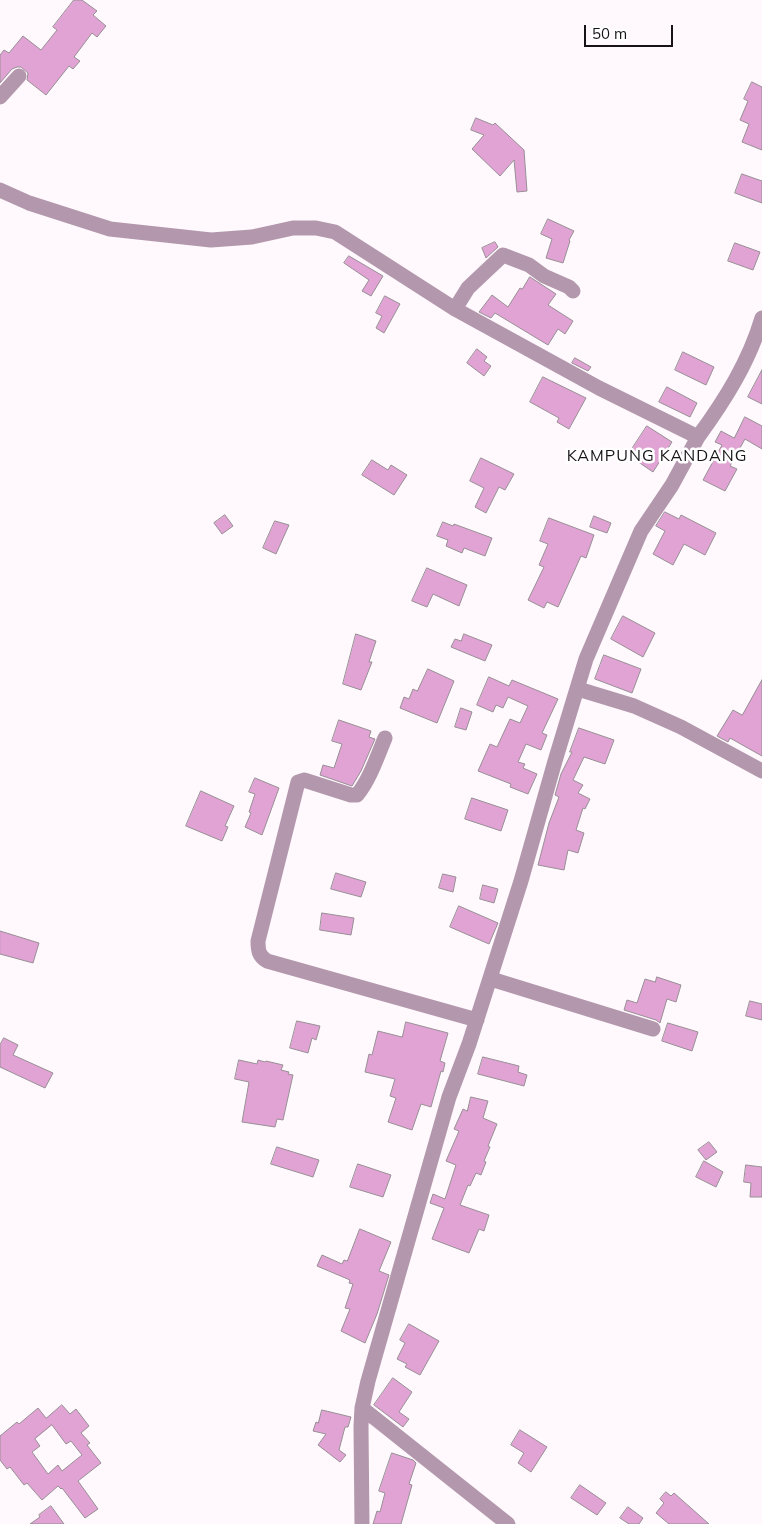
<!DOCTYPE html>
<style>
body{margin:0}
#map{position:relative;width:762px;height:1524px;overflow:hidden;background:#fff9fd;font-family:Mulish,sans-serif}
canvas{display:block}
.scale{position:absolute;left:584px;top:25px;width:89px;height:22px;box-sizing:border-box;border:2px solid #171417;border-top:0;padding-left:6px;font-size:15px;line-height:18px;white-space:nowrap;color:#171417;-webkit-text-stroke:4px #fff;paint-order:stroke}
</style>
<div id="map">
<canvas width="762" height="1524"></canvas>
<div class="scale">50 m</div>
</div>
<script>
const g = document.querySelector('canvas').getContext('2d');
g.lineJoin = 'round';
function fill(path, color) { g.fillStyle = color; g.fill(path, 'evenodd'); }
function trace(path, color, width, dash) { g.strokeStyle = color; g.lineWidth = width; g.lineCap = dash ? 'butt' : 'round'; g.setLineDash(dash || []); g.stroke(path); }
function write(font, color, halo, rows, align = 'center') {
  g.font = font + ' Mulish,sans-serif'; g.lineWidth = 5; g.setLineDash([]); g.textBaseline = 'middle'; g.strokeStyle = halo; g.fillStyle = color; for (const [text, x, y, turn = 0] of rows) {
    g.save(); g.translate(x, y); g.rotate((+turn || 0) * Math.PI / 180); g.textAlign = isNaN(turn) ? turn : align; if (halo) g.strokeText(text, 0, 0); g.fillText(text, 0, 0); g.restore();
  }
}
const building = new Path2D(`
 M74 0H82L97 11 93 15 106 26 97 37 92 33 74 57 80 61 73 69 69 66 46 95 27 80 28 73 21 67H17L12 69 0 83V55L4 50 9 53 23 36 41 50 57 30 53 27Z
 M752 82 762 87V150L742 142 749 124 740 120 748 101 744 99Z
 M476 118 493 125 495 123 524 150 527 191 517 192 514 160 500 176 472 149 484 135 471 130Z
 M742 174 762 181V203L735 193Z
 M548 219 574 231 569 240 570 241 563 263 546 258 552 239 541 234Z
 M495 242 498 247 486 258 482 248Z
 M735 243 760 252 753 270 728 261Z
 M349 256 383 276 371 296 362 291 369 280 344 263Z
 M530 277 556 294 548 305 573 321 565 334 558 329 548 345 495 313 491 318 479 312 492 295 508 307 520 288 522 289Z
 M385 296 400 304 384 333 376 328 382 316 376 313Z
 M477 349 487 357 484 361 491 366 484 376 467 363Z
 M683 352 714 367 706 385 675 370Z
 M575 358 591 367 588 371 572 363Z
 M762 370V404L748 397Z
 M543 377 586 398 569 429 557 422 559 418 530 402Z
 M667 387 697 403 690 417 659 402Z
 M745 417 762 426V449L745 439 730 466 737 469 725 491 703 480 722 445 715 442 721 431 734 438Z
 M647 426 672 442 653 472 628 455Z
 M481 458 514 474 505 490 499 487 486 513 475 507 484 488 470 481Z
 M372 460 388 470 391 465 407 475 394 495 362 475Z
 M665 512 679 519 681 515 716 533 705 555 684 544 673 565 653 554 665 531 656 526Z
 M225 515 233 526 222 534 214 523Z
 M594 516 611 523 607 533 590 527Z
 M549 518 594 535 586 558 581 556 558 607 547 602 544 608 528 600 544 567 539 565 548 544 540 541Z
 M275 521 289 525 276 554 263 548Z
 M443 522 453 526 454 524 492 538 485 556 464 548 462 553 446 546 448 540 437 536Z
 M427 568 467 585 459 606 433 594 427 607 412 601Z
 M623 616 655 633 643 657 611 639Z
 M356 634 376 641 369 662H372L361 690 343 684Z
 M464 634 492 645 485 661 451 647 455 639 461 641Z
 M604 655 641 669 632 693 595 679Z
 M428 669 454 681 437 723 400 708 404 697 409 699 413 689 417 691Z
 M489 677 509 686 512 680 558 699 542 733 547 735 541 750 526 744 518 762 525 764 523 768 537 774 528 794 510 787 511 784 478 771 490 744 497 747 510 719 520 723 528 706 508 697 503 708 496 705 493 712 477 705Z
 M762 680V756L730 738 728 742 717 736 733 710 742 715Z
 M461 708 472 712 466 730 455 727Z
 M339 720 371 731 369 737 375 739 361 771 352 786 320 775 323 765 334 768 342 744 332 741Z
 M579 728 614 740 605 764 584 757 573 780 583 785 578 793 590 799 585 809 583 808 576 830 584 833 578 853 568 850 564 870 538 865 549 823 559 797 555 795 561 774 572 752H570Z
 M255 778 279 788 262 835 245 827 251 813 249 812 255 794 249 792Z
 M201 791 234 806 225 826 228 827 222 841 186 826Z
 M472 798 508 810 501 831 465 819Z
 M336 873 366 882 361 897 331 889Z
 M443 874 456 877 453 892 439 888Z
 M483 885 498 889 494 903 480 899Z
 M459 906 498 923 489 944 450 927Z
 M322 913 354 918 351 935 320 930Z
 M0 931 39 943 33 963 0 954Z
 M657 977 681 985 676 1002 667 999 660 1023 656 1020 624 1010 627 1000 637 1003 645 979 655 982Z
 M750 1001 762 1004V1020L746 1016Z
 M297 1021 320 1026 316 1040 312 1038 308 1053 290 1048Z
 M406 1022 448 1033 440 1061 445 1063 443 1072 441 1071 431 1107 421 1104 412 1130 388 1122 396 1098 390 1096 395 1079 365 1072 369 1054 372 1055 378 1031 402 1037Z
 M668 1023 698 1032 692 1051 662 1041Z
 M4 1038 18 1045 13 1055 53 1073 45 1088 0 1067V1045Z
 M483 1057 519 1066 518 1072 527 1075 524 1086 478 1074Z
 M239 1060 257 1064 258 1060 265 1062 266 1061 283 1065 281 1070 289 1072 288 1074 293 1075 283 1120 277 1119 275 1127 242 1122 249 1082 235 1079Z
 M471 1097 488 1101 483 1118 497 1124 488 1146 490 1147 484 1161 486 1162 481 1175 476 1173 470 1186 468 1185 460 1205 489 1215 484 1231 479 1229 469 1253 432 1239 444 1208 430 1203 433 1194 445 1199 456 1165 446 1161 459 1131 454 1129 463 1109 467 1111Z
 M709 1142 717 1152 706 1160 698 1150Z
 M277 1147 319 1160 313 1177 271 1164Z
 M704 1161 723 1172 716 1187 696 1177Z
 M358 1164 391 1175 383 1197 350 1187Z
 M746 1165 762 1167V1197H750L751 1183 744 1182Z
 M360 1229 391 1242 379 1271 389 1275 377 1314 365 1343 341 1331 350 1309 345 1308 353 1284 349 1283 350 1280 317 1266 322 1255 342 1264 344 1260 347 1261Z
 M409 1324 439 1341 420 1375 405 1367 407 1364 397 1359 405 1343 400 1340Z
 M393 1378 412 1392 399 1412 409 1419 403 1427 374 1405Z
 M62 1405 70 1414 76 1409 89 1426 81 1433 90 1443 87 1445 101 1463 78 1481 98 1509 85 1518 62 1488 61 1489 58 1486 42 1500 27 1483 24 1485 10 1467 7 1469 0 1460V1436L17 1422 19 1424 38 1408 46 1418ZM52 1425 66 1444 71 1441 82 1455 62 1471 58 1465 48 1474 32 1452 40 1446 35 1439Z
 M322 1410 351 1417 348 1427H345L339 1450 346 1455 340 1462 318 1445 326 1434 313 1431 316 1422 318 1423Z
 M520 1430 547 1447 531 1472 518 1463 524 1453 511 1445Z
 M392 1453 413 1460 416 1463 409 1484 412 1485 401 1524H373L377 1511 380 1512 385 1493 379 1491Z
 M580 1485 606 1503 597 1515 571 1498Z
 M666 1492 671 1496 674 1493 709 1524H669L656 1513 664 1503 660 1499Z
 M51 1506 64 1524H30L40 1517 39 1515Z
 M628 1507 643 1518 639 1524H629L620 1518Z`);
fill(building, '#e1a3d4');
trace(building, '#978f95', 1);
trace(new Path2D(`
 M0 97 19 76
 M0 190 29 203 110 229 211 240 252 237 293 228H316L335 232 455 309 599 388 698 437C725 400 749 362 762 318
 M455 309 468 288 503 255 529 265 544 276 569 287 573 291
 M578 689 634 706 681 727 762 771
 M385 738C377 757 370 779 357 795H351L304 780 298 782 258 941C258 951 259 956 267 961L477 1020
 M491 979 653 1029
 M362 1408 508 1524
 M362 1524 361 1426 362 1408 368 1381 449 1097 469 1044 521 881 555 761 586 659 641 531 672 485 698 437`), '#b398ad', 15);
g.letterSpacing = '1px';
write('16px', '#171417', '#fff', [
 ["KAMPUNG KANDANG",657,456]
]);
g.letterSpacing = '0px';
</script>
